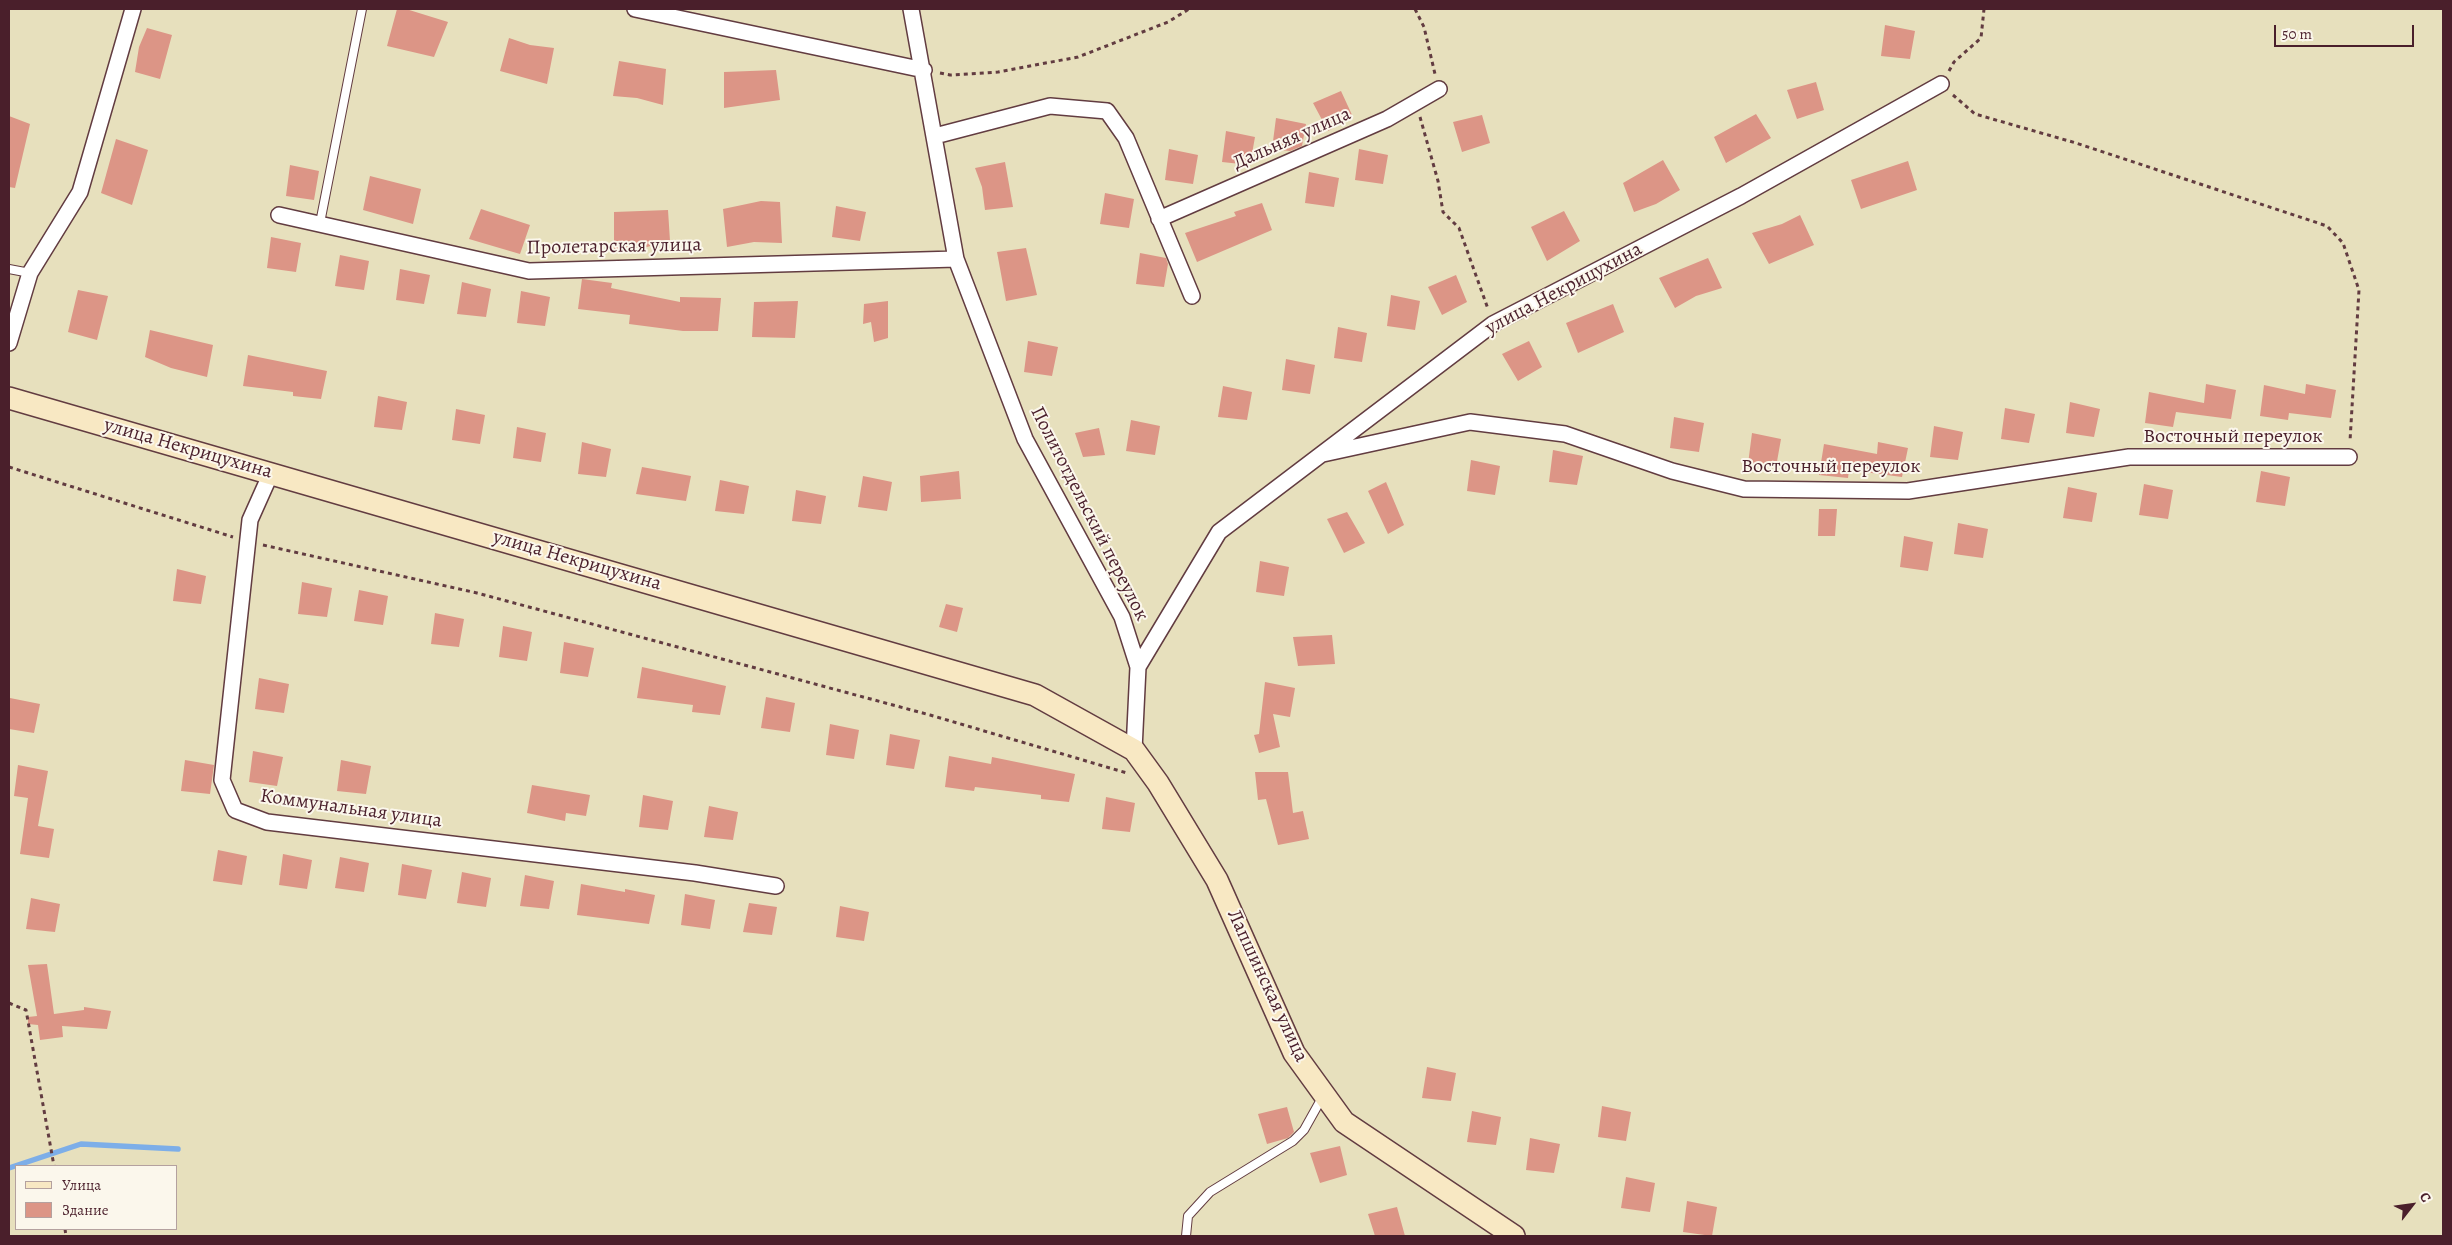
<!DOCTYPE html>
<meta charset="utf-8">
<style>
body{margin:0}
#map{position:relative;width:2452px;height:1245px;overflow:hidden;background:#e7e0bd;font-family:Alegreya,serif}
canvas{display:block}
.frame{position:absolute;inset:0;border:10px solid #4a1f2b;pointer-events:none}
.legend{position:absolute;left:15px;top:1165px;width:162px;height:65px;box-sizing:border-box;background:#fbf7ec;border:1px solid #b4a19f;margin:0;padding:6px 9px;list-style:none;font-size:15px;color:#4a1f2b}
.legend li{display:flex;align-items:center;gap:10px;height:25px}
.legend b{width:25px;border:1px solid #b4a19f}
.north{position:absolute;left:2387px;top:1180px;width:50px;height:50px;-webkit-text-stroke:4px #fbf7ec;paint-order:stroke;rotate:60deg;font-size:14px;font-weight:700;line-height:20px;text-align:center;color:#4a1f2b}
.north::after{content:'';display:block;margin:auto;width:18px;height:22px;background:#4a1f2b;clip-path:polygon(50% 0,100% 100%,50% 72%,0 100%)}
.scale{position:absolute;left:2274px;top:25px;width:140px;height:22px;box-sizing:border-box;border:2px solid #4a1f2b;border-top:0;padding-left:6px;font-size:15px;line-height:18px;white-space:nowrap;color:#4a1f2b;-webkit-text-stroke:4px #fbf7ec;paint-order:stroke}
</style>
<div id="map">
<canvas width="2452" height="1245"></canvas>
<div class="frame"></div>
<ul class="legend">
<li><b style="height:6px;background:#f8e8c3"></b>Улица</li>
<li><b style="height:14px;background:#dc9586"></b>Здание</li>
</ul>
<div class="north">С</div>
<div class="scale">50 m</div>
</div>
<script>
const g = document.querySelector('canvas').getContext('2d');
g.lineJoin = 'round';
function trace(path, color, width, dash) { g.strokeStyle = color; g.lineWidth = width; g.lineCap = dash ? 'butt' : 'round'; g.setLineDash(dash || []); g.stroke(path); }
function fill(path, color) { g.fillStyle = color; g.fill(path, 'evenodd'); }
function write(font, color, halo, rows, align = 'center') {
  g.font = font + ' Alegreya,serif'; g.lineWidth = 4; g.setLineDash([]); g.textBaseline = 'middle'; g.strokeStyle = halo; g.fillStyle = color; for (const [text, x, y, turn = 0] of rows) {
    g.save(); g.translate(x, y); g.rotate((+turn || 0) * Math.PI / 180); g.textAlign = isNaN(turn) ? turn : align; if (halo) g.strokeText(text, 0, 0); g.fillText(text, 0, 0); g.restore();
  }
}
trace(new Path2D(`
 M9 1168 81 1144 178 1149`), '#7daee8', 5.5);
fill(new Path2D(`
 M397 9H406L448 22 434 57 387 46Z
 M1885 25 1915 31 1910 59 1881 56Z
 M147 28 172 35 160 79 135 72 139 47Z
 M509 38 530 45 554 48 547 84 500 71Z
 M619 61 666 69 663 105 637 98 613 96Z
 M776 70 780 100 724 108V72Z
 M1816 82 1824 110 1797 119 1787 90Z
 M1341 91 1353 117 1328 131 1313 103Z
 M1756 114 1771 138 1726 163 1714 137Z
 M1482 115 1490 143 1462 152 1453 122Z
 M9 116 30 124 15 188 9 187Z
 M1276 118 1306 124 1302 146 1290 151 1272 149Z
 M1226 131 1255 137 1250 165 1222 162Z
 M116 139 148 150 132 205 101 193Z
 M1169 149 1198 155 1193 184 1165 180Z
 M1359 149 1388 155 1383 184 1355 180Z
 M1663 160 1680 190 1656 204 1634 212 1623 183Z
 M1908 161 1917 190 1861 209 1851 180Z
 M1005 162 1013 207 985 210 982 187 975 168Z
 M290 165 319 171 314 200 286 196Z
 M1309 172 1339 178 1334 207 1305 203Z
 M370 176 421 189 413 224 363 210Z
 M1105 193 1134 199 1129 228 1100 224Z
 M761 201 780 202 782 243 754 242 727 247 723 209Z
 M1262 203 1272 230 1197 262 1185 233 1236 216 1234 212Z
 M836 206 866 212 860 241 832 237Z
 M481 209 530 225 520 254 469 239Z
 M668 210 670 241 643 248 614 250V212Z
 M1564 211 1580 241 1547 261 1531 227Z
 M1800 215 1814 245 1769 264 1752 233 1782 224Z
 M271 237 301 243 296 272 267 268Z
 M1026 248 1037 295 1006 301 997 252Z
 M1140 253 1166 258 1168 264 1164 287 1136 284Z
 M340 255 369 261 364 290 335 286Z
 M1708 258 1722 288 1696 296 1675 308 1659 278Z
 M400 269 430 275 424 304 396 300Z
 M1456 275 1467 302 1442 315 1428 287Z
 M582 279 612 283 611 288 680 302V297L721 298 718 331H683L629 324 630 315 578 309Z
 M462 282 491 289 486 317 457 314Z
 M78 290 108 296 97 340 68 332Z
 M521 291 550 297 545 326 517 323Z
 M1391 295 1420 301 1415 330 1387 326Z
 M798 301 795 338 752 337 754 302Z
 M888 301V338L874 342 871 322 863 324 864 304Z
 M1613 304 1624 332 1578 353 1566 323Z
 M1338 327 1367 333 1362 362 1334 358Z
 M150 330 213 345 207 377 171 368 145 357Z
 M1028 341 1058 347 1052 376 1024 372Z
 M1529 341 1542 367 1518 381 1502 354Z
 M248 355 327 371 321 399 293 396V392L243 386Z
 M1286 359 1315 365 1310 394 1282 390Z
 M2206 384 2236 390 2231 419 2176 412 2173 427 2145 423 2149 392 2204 403Z
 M2306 384 2336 390 2331 418 2289 413 2288 420 2260 416 2264 385 2305 394Z
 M1223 386 1252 392 1247 420 1218 417Z
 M378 396 407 402 402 430 374 427Z
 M2070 402 2100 409 2094 437 2066 433Z
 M2005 408 2035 414 2029 443 2001 439Z
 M456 409 485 415 480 444 452 440Z
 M1674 417 1704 423 1699 452 1670 448Z
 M1131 420 1160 426 1155 455 1126 451Z
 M1934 426 1963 432 1958 460 1930 457Z
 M517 427 546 433 541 462 513 458Z
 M1099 428 1105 455 1083 457 1075 433Z
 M1752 433 1781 439 1776 467 1748 464Z
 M582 442 611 449 606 477 578 474Z
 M1878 442 1908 448 1902 477 1849 470 1848 478 1819 475 1824 444 1877 454Z
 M1553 450 1583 456 1577 485 1549 482Z
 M1471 460 1500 466 1495 495 1467 491Z
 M642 467 691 476 686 501 636 494Z
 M959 471 961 499 921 502 920 476Z
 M2261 471 2290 477 2285 506 2256 502Z
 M863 476 892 482 887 511 858 507Z
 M720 480 749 486 744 514 715 511Z
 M1386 482 1404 525 1388 534 1368 491Z
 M2144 484 2173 490 2168 519 2139 515Z
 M2068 487 2097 493 2092 522 2063 518Z
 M796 490 826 496 821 524 792 521Z
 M1819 509H1837L1835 536H1818Z
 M1347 512 1365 543 1344 553 1327 519Z
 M1958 523 1988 529 1983 558 1954 554Z
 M1904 536 1933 542 1928 571 1900 567Z
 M1260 561 1289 567 1284 596 1256 592Z
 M177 569 206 576 201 604 173 601Z
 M302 582 332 588 327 617 298 614Z
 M359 590 388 596 383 625 354 621Z
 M946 604 963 608 957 632 939 627Z
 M435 613 464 619 459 647 431 644Z
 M503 626 532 632 527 661 499 657Z
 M1332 635 1335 664 1298 666 1293 637Z
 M564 642 594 648 588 677 560 673Z
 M642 667 726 686 720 715 692 712 693 705 637 698Z
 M259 678 289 684 284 713 255 709Z
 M1265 682 1295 688 1290 717 1273 714 1280 747 1259 753 1254 735 1259 734Z
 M766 697 795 703 790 732 761 728Z
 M10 698 40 704 34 733 9 729Z
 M830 724 859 730 854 759 826 755Z
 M890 734 920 740 914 769 886 765Z
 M253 751 283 757 277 786 249 782Z
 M949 756 991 764 992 757 1075 774 1069 802 1041 799V795L975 787 974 791 945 787Z
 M185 760 214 765 210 794 181 791Z
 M341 760 371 766 366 794 337 791Z
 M18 765 48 771 38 826 54 829 49 858 20 854 28 798 14 796Z
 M1255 772H1288L1293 813 1303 811 1309 839 1278 845 1266 799 1258 800Z
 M532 785 590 795 586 816 566 813 565 821 527 813Z
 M643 795 673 801 668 830 639 827Z
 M1106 797 1135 803 1130 832 1102 829Z
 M709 806 738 812 733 840 704 837Z
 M218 850 247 856 242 885 213 881Z
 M283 854 312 860 307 889 279 885Z
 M340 857 369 863 364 892 335 888Z
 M402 864 432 870 426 899 398 895Z
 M462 872 491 878 486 907 457 903Z
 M525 875 554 881 549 909 520 906Z
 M581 884 625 892V889L655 895 649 924 577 915Z
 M685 894 715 900 710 929 681 925Z
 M31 898 60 904 55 932 26 929Z
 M749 903 777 907 772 935 743 932Z
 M840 906 869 912 864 941 836 937Z
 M47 964 54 1014 84 1010V1007L111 1011 107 1029 62 1026 63 1037 40 1040 38 1025 28 1024V1017L37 1016 28 965Z
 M1427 1067 1456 1073 1451 1101 1422 1098Z
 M1602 1106 1631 1112 1626 1141 1598 1137Z
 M1287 1107 1294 1132 1288 1138 1267 1144 1258 1114Z
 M1472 1111 1501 1117 1496 1145 1467 1142Z
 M1530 1138 1560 1144 1554 1173 1526 1170Z
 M1340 1146 1347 1175 1320 1183 1310 1153Z
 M1626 1177 1655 1183 1650 1212 1621 1208Z
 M1687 1201 1717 1207 1712 1236 1683 1232Z
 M1397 1207 1405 1236H1375L1368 1214Z`), '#dc9586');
const lane = new Path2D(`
 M320 223 362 9
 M9 269 30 273
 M1186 1236 1188 1216 1210 1192 1293 1141 1304 1130 1323 1096`);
const street = new Path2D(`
 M635 9 924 70
 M911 9 956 259 1025 439 1122 617 1138 667 1134 750
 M935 136 1050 106 1107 111 1126 138 1192 296
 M279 215 529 271 956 259
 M1159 219 1387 119 1439 89
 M9 343 30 273 80 192 133 9
 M1323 454 1470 422 1565 434 1672 471 1744 489 1908 491 2129 457H2349
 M271 473 250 520 222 780 235 810 267 822 695 873 776 886
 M1138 667 1219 532 1493 324 1741 196 1941 84`);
const secondary = new Path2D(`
 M9 398 1035 695 1134 750 1158 783 1217 880 1294 1053 1344 1122 1514 1236`);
trace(lane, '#623c41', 10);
trace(street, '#623c41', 18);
trace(secondary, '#623c41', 24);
trace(new Path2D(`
 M1415 9 1424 27 1435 74
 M1949 71 1954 62 1981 38 1984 9
 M940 73 950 75 998 72 1078 57 1168 22 1189 9
 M1953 95 1975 114 2076 143 2327 226 2343 243 2359 290 2350 441
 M1420 117 1438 181 1443 212 1459 228 1488 309
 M9 467 233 537
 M263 545 477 593 930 715 1127 773
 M9 1003 26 1010 54 1166
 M65 1229 66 1236`), '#623c41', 3, [4, 4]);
trace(lane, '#fff', 8);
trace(street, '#fff', 15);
trace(secondary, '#f8e8c3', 21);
write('20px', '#4a1f2b', '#fbf7ec', [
 ["Дальняя улица",1292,139,-24],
 ["Пролетарская улица",614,247,-1],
 ["улица Некрицухина",1564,289,-28],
 ["Восточный переулок",2233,437],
 ["улица Некрицухина",188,449,16],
 ["Восточный переулок",1831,467],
 ["Политотдельский переулок",1089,514,63],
 ["улица Некрицухина",577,561,16],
 ["Коммунальная улица",351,809,8],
 ["Лапшинская улица",1267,986,65]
]);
</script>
